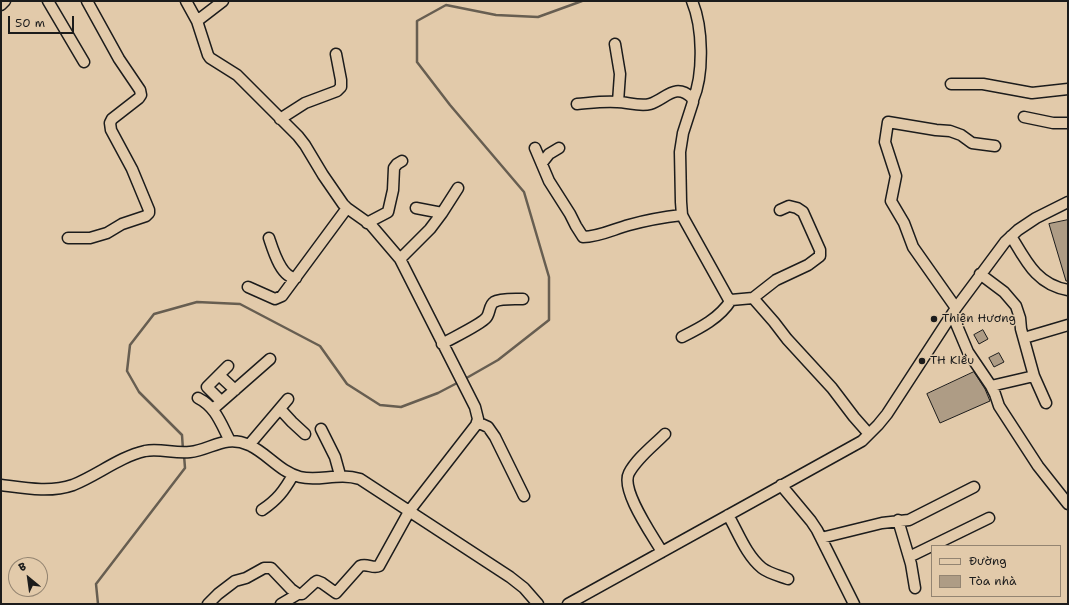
<!DOCTYPE html>
<meta charset="utf-8">
<style>
body{margin:0}
#map{position:relative;width:1069px;height:605px;overflow:hidden;background:#e2caaa;font-family:"Shantell Sans",sans-serif}
canvas{display:block}
.frame{position:absolute;inset:0;border:2px solid #1c1c1c;pointer-events:none}
.legend{position:absolute;left:931px;top:545px;width:130px;height:52px;box-sizing:border-box;background:#e2caaa;border:1px solid #938471;margin:0;padding:5px 7px;list-style:none;font-size:12px;color:#1c1c1c}
.legend li{display:flex;align-items:center;gap:8px;height:20px}
.legend b{width:20px;border:1px solid #938471}
.north{position:absolute;left:8px;top:557px;width:40px;height:40px;box-sizing:border-box;background:#e2caaa;border:1px solid #938471;border-radius:50%;rotate:331deg;font-size:11px;font-weight:700;line-height:16px;text-align:center;color:#1c1c1c}
.north::after{content:'';display:block;margin:auto;width:14px;height:18px;background:#1c1c1c;clip-path:polygon(50% 0,100% 100%,50% 72%,0 100%)}
.scale{position:absolute;left:8px;top:16px;width:66px;height:18px;box-sizing:border-box;border:2px solid #1c1c1c;border-top:0;padding-left:5px;font-size:12px;line-height:14px;white-space:nowrap;color:#1c1c1c;-webkit-text-stroke:3px #e2caaa;paint-order:stroke}
</style>
<div id="map">
<canvas width="1069" height="605"></canvas>
<div class="frame"></div>
<ul class="legend">
<li><b style="height:5px;background:#e2caaa"></b>Đường</li>
<li><b style="height:11px;background:#ae9c85"></b>Tòa nhà</li>
</ul>
<div class="north">B</div>
<div class="scale">50 m</div>
</div>
<script>
const g = document.querySelector('canvas').getContext('2d');
g.lineJoin = 'round';
function trace(path, color, width, dash) { g.strokeStyle = color; g.lineWidth = width; g.lineCap = dash ? 'butt' : 'round'; g.setLineDash(dash || []); g.stroke(path); }
function fill(path, color) { g.fillStyle = color; g.fill(path, 'evenodd'); }
function write(font, color, halo, rows, align = 'center') {
  g.font = font + ' "Shantell Sans",sans-serif'; g.lineWidth = 3; g.setLineDash([]); g.textBaseline = 'middle'; g.strokeStyle = halo; g.fillStyle = color; for (const [text, x, y, turn = 0] of rows) {
    g.save(); g.translate(x, y); g.rotate((+turn || 0) * Math.PI / 180); g.textAlign = isNaN(turn) ? turn : align; if (halo) g.strokeText(text, 0, 0); g.fillText(text, 0, 0); g.restore();
  }
}
trace(new Path2D(`
 M463 380 498 360 549 320V277L524 192 450 105 417 62V21L446 5 496 15 538 17 582 1
 M183 450 182 435 139 392 127 371 130 345 154 314 197 302 240 304 320 346 347 384 380 405 401 407 438 393 459 382
 M98 604 96 584 185 468 184 455`), '#675e51', 2.5);
const building = new Path2D(`
 M1068 220V281H1066L1049 224Z
 M983 330 988 339 979 344 974 335Z
 M999 353 1004 362 994 367 989 358Z
 M974 372 985 389 990 401 940 423 927 394Z`);
fill(building, '#ae9c85');
trace(building, '#1c1c1c', 1);
const minor = new Path2D(`
 M48 1 84 62
 M186 1 197 21 208 55 210 58 237 75 298 136 305 145 323 175 343 204 347 208 371 225 400 259 475 407 478 419 476 425 410 510 379 566C373 569 367 563 360 566L336 593 322 583 317 581 314 583 302 594H298L291 589 271 568H264L246 578 235 581 218 594 208 604
 M692 1C703 27 704 74 693 100
 M1 5 5 1
 M197 21 223 1
 M615 44 620 74 618 102
 M951 84H983L1032 93 1068 89
 M577 104C590 103 603 101 617 102 627 102 640 107 650 104 666 99 675 82 692 98L693 102 683 133 680 152 681 202 682 215 684 219 728 298 731 300 753 298 774 322 787 339 832 388 854 417 869 434
 M1024 117 1053 123H1068
 M280 119 305 103 337 91 341 87V80L336 54
 M535 148 549 181 570 214 576 226 583 237C599 237 614 229 629 225 647 220 664 217 682 215
 M542 163 549 154 559 148
 M416 208 442 213
 M367 223 388 212 393 190 394 168 397 164 402 161
 M1011 236C1026 261 1037 285 1068 290
 M68 238H90L107 233 122 224 146 216 149 213V210L132 169 111 130 110 123 112 119 139 98 141 95 140 90 119 59 87 1
 M269 238C273 250 281 278 296 278
 M400 259 430 229 442 213 458 188
 M980 274 1004 292 1016 306 1020 318 1021 329 1034 376 991 386
 M248 287 275 299 282 296 347 208
 M753 298 776 280 808 265 820 256V250L803 212 797 208 789 206 780 210
 M956 308 913 247 904 223 891 201 896 176 885 142 888 122 936 130 950 131 961 135 972 143 995 146
 M952 314 968 352 991 386 995 394 999 406 1038 466 1068 504
 M682 337C700 328 720 318 731 300
 M1024 338 1068 325
 M442 344C452 338 480 325 486 318 490 314 489 305 494 302 500 298 516 299 523 299
 M219 375 235 390
 M1034 376 1046 403
 M198 398C216 407 221 424 230 441
 M221 401 207 387 228 366
 M213 409 270 359
 M280 409 292 422 305 434
 M477 422 488 427 495 437 524 496
 M321 429 335 457 340 475
 M249 445 288 399
 M1 485C24 488 50 493 73 485 98 475 119 457 145 451 160 448 175 454 190 452 211 450 225 434 249 445 267 453 280 472 300 477 319 482 338 472 360 479L510 577 524 588 538 604
 M781 485 811 521 817 530 854 604
 M262 510C277 500 284 491 293 475
 M728 515C738 532 746 555 762 568 768 573 780 576 788 579
 M898 520 911 564 915 588
 M821 538 882 523 909 520 974 487
 M662 552C653 536 620 490 629 473 637 458 653 446 665 434
 M909 557 989 518
 M281 604 298 594
 M568 604 862 441 878 425 887 414 956 308 1005 242 1018 230 1036 218 1068 202`);
trace(minor, '#1c1c1c', 13);
trace(minor, '#e2caaa', 10);
for (const [x, y, r, color] of [
 [934,319,4,"#1c1c1c"],
 [922,361,4,"#1c1c1c"]
]) { const dot = new Path2D(); dot.arc(x, y, r, 0, 2 * Math.PI); g.fillStyle = color; g.fill(dot); trace(dot, '#e2caaa', 1.5); }
write('12px', '#1c1c1c', '#e2caaa', [
 ["Thiện Hương",942,319],
 ["TH Kiều",930,361]
], 'left');
</script>
